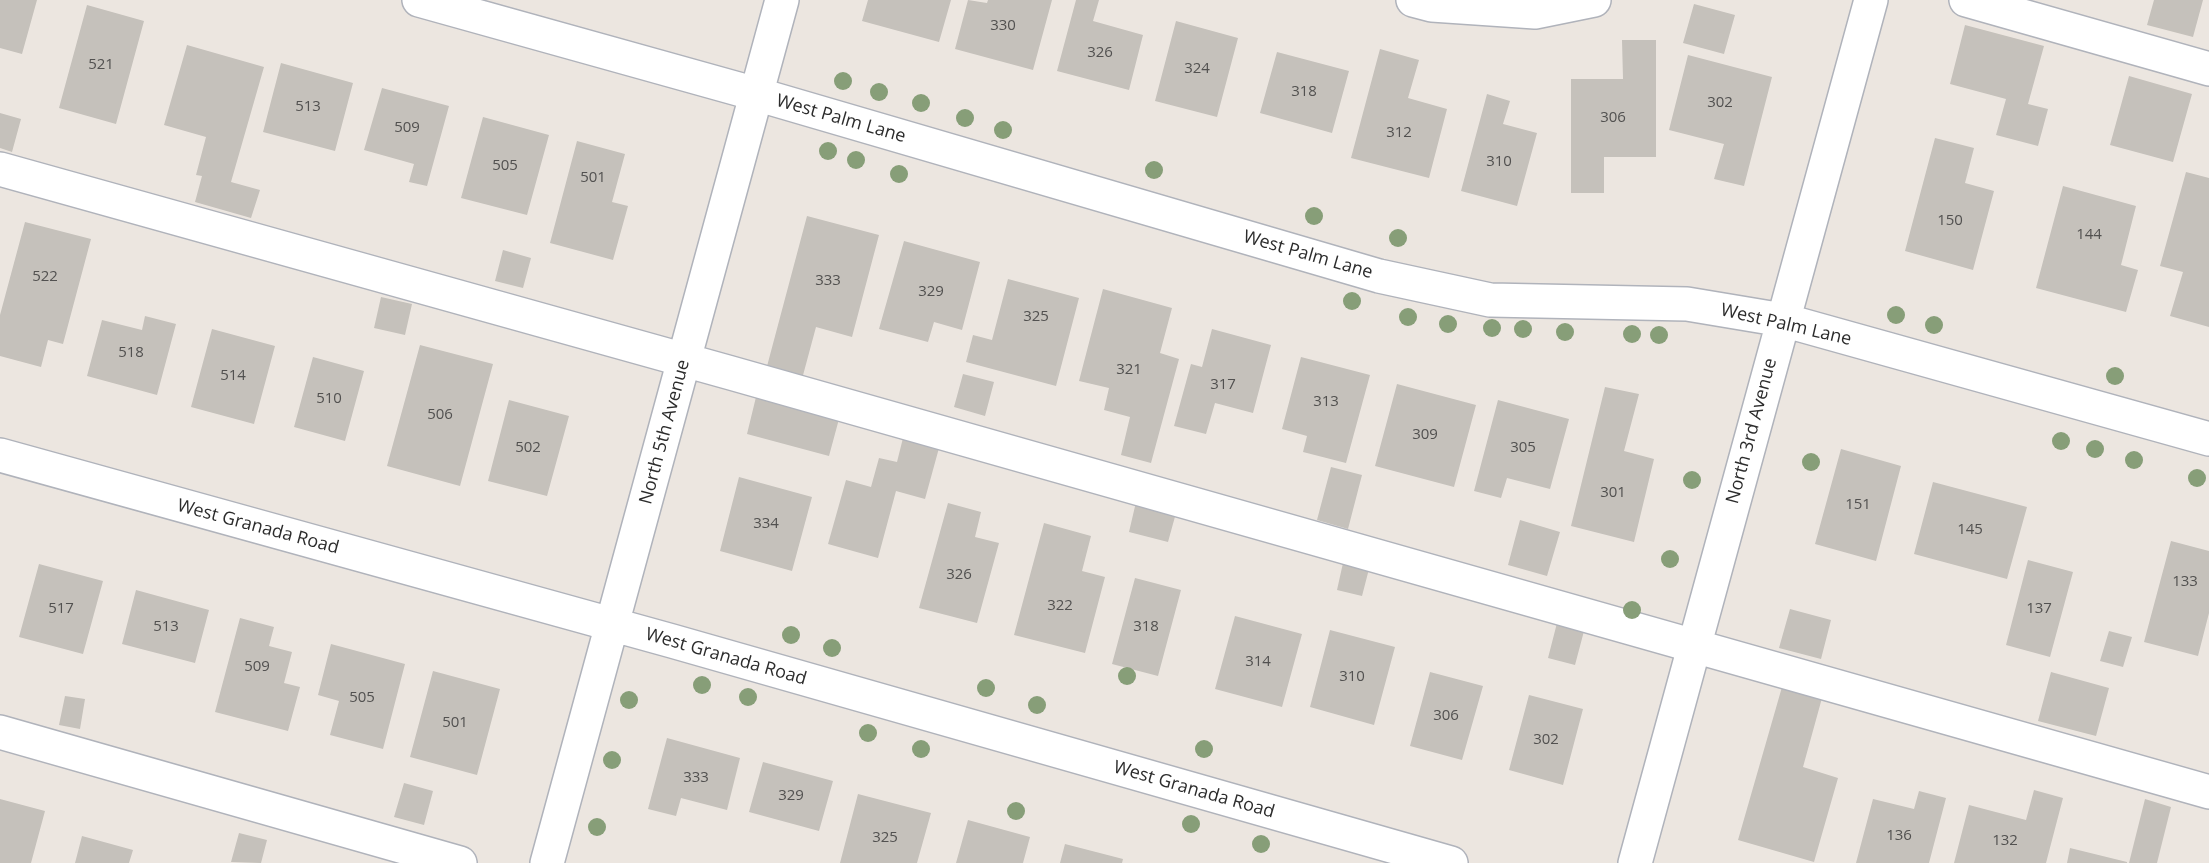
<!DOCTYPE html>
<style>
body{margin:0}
canvas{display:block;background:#ece6e0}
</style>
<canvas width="2209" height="863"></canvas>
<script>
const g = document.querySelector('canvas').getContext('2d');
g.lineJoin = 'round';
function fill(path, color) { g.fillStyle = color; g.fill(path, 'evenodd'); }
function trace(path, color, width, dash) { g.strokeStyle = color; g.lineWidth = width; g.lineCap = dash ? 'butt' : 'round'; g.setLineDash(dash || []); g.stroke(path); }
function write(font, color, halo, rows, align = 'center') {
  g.font = font + ' "Open Sans",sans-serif'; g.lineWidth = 4.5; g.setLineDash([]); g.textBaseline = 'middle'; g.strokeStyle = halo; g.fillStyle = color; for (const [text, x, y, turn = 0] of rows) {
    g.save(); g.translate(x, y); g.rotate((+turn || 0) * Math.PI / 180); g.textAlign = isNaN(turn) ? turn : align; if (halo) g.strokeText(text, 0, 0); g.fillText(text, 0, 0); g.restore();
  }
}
fill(new Path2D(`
 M0 0H37L22 54 0 48Z
 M868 0H951L939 42 862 21Z
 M968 0 987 3 988 0H1052L1033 70 955 49Z
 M1076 0H1099L1093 21 1143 35 1129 90 1057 71Z
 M2154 0H2203L2193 37 2147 25Z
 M1694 4 1735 15 1724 54 1683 43Z
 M87 5 144 21 116 124 59 108Z
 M1176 21 1238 38 1217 117 1155 101Z
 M1965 25 2044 46 2028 104 2048 109 2038 146 1996 135 2006 99 1950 84Z
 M1622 40H1656V157H1604V193H1571V79H1623Z
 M187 45 264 67 231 182 260 190 251 218 195 202 202 176 196 175 206 137 164 125Z
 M1380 49 1419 60 1408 98 1447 109 1429 178 1351 158Z
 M1277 52 1349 71 1332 133 1260 113Z
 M1688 55 1772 77 1744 186 1714 179 1724 144 1669 130Z
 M281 63 353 83 335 151 263 132Z
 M2129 76 2192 94 2173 162 2110 145Z
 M382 88 449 106 427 186 409 182 414 164 364 150Z
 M1487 94 1510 101 1503 124 1537 133 1517 206 1461 191Z
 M0 113 21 119 12 152 0 148Z
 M483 117 549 135 527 215 461 198Z
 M1935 138 1974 148 1965 183 1994 191 1973 270 1905 251Z
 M577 141 625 154 612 202 628 206 613 260 550 243Z
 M2186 172 2209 178V327L2170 316 2183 272 2160 266Z
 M2063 186 2136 206 2121 265 2138 270 2126 312 2036 288Z
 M807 216 879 235 852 337 816 327 802 379 766 370Z
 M25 222 91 239 63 344 48 340 41 367 0 356V315Z
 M904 241 980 262 962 330 934 322 928 342 879 329Z
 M503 250 531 258 523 288 495 281Z
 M1008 279 1079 298 1056 386 966 362 973 335 992 340Z
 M1103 289 1172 308 1160 353 1179 359 1151 463 1121 455 1130 417 1104 410 1109 388 1079 381Z
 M381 297 412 304 405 335 374 328Z
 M145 316 176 324 157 395 87 376 102 320 142 330Z
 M212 329 275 346 254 424 191 407Z
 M1212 329 1271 345 1253 413 1215 403 1206 434 1174 426 1191 364 1202 367Z
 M420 345 493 364 460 486 387 466Z
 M313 357 364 371 345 441 294 427Z
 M1301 357 1370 375 1346 463 1303 452 1307 436 1282 429Z
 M963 374 994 382 985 416 954 407Z
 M1397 384 1476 405 1454 487 1375 466Z
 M1605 387 1639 394 1624 451 1654 459 1634 542 1571 526Z
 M756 397 839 419 829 456 747 434Z
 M509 400 569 416 547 496 488 481Z
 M1498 400 1569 419 1550 489 1507 478 1501 498 1474 491Z
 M903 438 939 448 925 499 896 491 878 558 828 544 846 480 871 487 879 458 897 462Z
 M1841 449 1901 466 1876 561 1815 544Z
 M1331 467 1362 475 1348 529 1317 520Z
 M739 477 812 497 792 571 720 551Z
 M1933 482 2027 507 2007 579 1914 554Z
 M1136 502 1176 513 1168 542 1129 532Z
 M948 503 981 512 975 537 999 543 977 623 919 608Z
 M1520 520 1560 532 1547 576 1508 565Z
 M1044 523 1091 536 1082 571 1105 577 1085 653 1014 635Z
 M2171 541 2209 551V613L2198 656 2144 642Z
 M2028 560 2073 572 2050 657 2006 645Z
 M1343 563 1369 569 1362 596 1337 590Z
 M39 564 103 581 83 654 19 637Z
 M1135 578 1181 590 1158 676 1112 664Z
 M136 590 209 610 195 663 122 644Z
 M1790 609 1831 620 1821 659 1779 648Z
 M1235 616 1302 634 1282 707 1215 689Z
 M240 618 274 627 269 646 292 652 284 683 300 687 288 731 215 712Z
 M1557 623 1584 631 1575 665 1548 658Z
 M1330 630 1395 647 1374 725 1310 707Z
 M2109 631 2132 637 2123 667 2100 661Z
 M331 644 405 664 383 749 330 735 339 701 318 695Z
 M433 671 500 689 477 775 410 757Z
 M1430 672 1483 686 1462 760 1410 746Z
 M2051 672 2109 688 2096 736 2038 721Z
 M1782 687 1822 698 1803 767 1838 778 1814 862 1738 840Z
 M1529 695 1583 709 1563 785 1509 770Z
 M65 696 85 699 80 729 59 725Z
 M667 738 740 758 727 810 681 798 676 816 648 809Z
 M763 762 833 781 819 831 749 812Z
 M404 783 433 791 424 825 394 817Z
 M2034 790 2063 798 2046 863H1954L1969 805 2026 820Z
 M1919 791 1946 798 1929 863H1856L1873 799 1914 809Z
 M858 794 931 813 917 863H840Z
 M0 799 45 811 31 863H0Z
 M2145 799 2171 807 2157 863H2129Z
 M968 820 1030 837 1023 863H956Z
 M239 833 267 840 261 863 231 862Z
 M82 836 133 850 129 863H75Z
 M1065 844 1123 859 1122 863H1060Z
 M2070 848 2127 862V863H2067Z`), '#c5c1bb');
const minor = new Path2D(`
 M419 0 756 94 1379 276 1490 300 1687 304 1783 320 2209 439
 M1413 0 1432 5 1535 12 1594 0
 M1966 0 2209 69
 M0 169 731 373 2209 792
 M0 455 672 641 1451 863
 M0 732 460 863
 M547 863 782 0
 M1635 863 1871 0`);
trace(minor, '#b0b3bb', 36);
trace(minor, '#fff', 33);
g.fillStyle = '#879e78';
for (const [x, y] of [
 [843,81],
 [879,92],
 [921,103],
 [965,118],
 [1003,130],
 [828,151],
 [856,160],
 [1154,170],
 [899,174],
 [1314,216],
 [1398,238],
 [1352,301],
 [1896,315],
 [1408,317],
 [1448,324],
 [1934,325],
 [1492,328],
 [1523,329],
 [1565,332],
 [1632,334],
 [1659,335],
 [2115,376],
 [2061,441],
 [2095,449],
 [2134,460],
 [1811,462],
 [2197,478],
 [1692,480],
 [1670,559],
 [1632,610],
 [791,635],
 [832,648],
 [1127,676],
 [702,685],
 [986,688],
 [748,697],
 [629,700],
 [1037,705],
 [868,733],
 [921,749],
 [1204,749],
 [612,760],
 [1016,811],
 [1191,824],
 [597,827],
 [1261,844]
]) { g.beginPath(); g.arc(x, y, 9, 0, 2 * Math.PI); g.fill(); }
write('15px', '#525150', null, [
 ["330",1003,26],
 ["326",1100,53],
 ["521",101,65],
 ["324",1197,69],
 ["318",1304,92],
 ["302",1720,103],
 ["513",308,107],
 ["306",1613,118],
 ["509",407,128],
 ["312",1399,133],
 ["310",1499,162],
 ["505",505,166],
 ["501",593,178],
 ["150",1950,221],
 ["144",2089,235],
 ["522",45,277],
 ["333",828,281],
 ["329",931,292],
 ["325",1036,317],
 ["518",131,353],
 ["321",1129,370],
 ["514",233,376],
 ["317",1223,385],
 ["510",329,399],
 ["313",1326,402],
 ["506",440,415],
 ["309",1425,435],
 ["502",528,448],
 ["305",1523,448],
 ["301",1613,493],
 ["151",1858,505],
 ["334",766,524],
 ["145",1970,530],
 ["326",959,575],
 ["133",2185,582],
 ["322",1060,606],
 ["517",61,609],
 ["137",2039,609],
 ["513",166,627],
 ["318",1146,627],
 ["314",1258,662],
 ["509",257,667],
 ["310",1352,677],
 ["505",362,698],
 ["306",1446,716],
 ["501",455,723],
 ["302",1546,740],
 ["333",696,778],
 ["329",791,796],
 ["136",1899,836],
 ["325",885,838],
 ["132",2005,841]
]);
write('18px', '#2c2c2c', '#fff', [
 ["West Palm Lane",841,119,16],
 ["West Palm Lane",1308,255,16],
 ["West Palm Lane",1786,325,13],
 ["North 3rd Avenue",1752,431,-75],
 ["North 5th Avenue",665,432,-75],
 ["West Granada Road",258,527,15],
 ["West Granada Road",726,657,16],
 ["West Granada Road",1194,790,16]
]);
</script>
